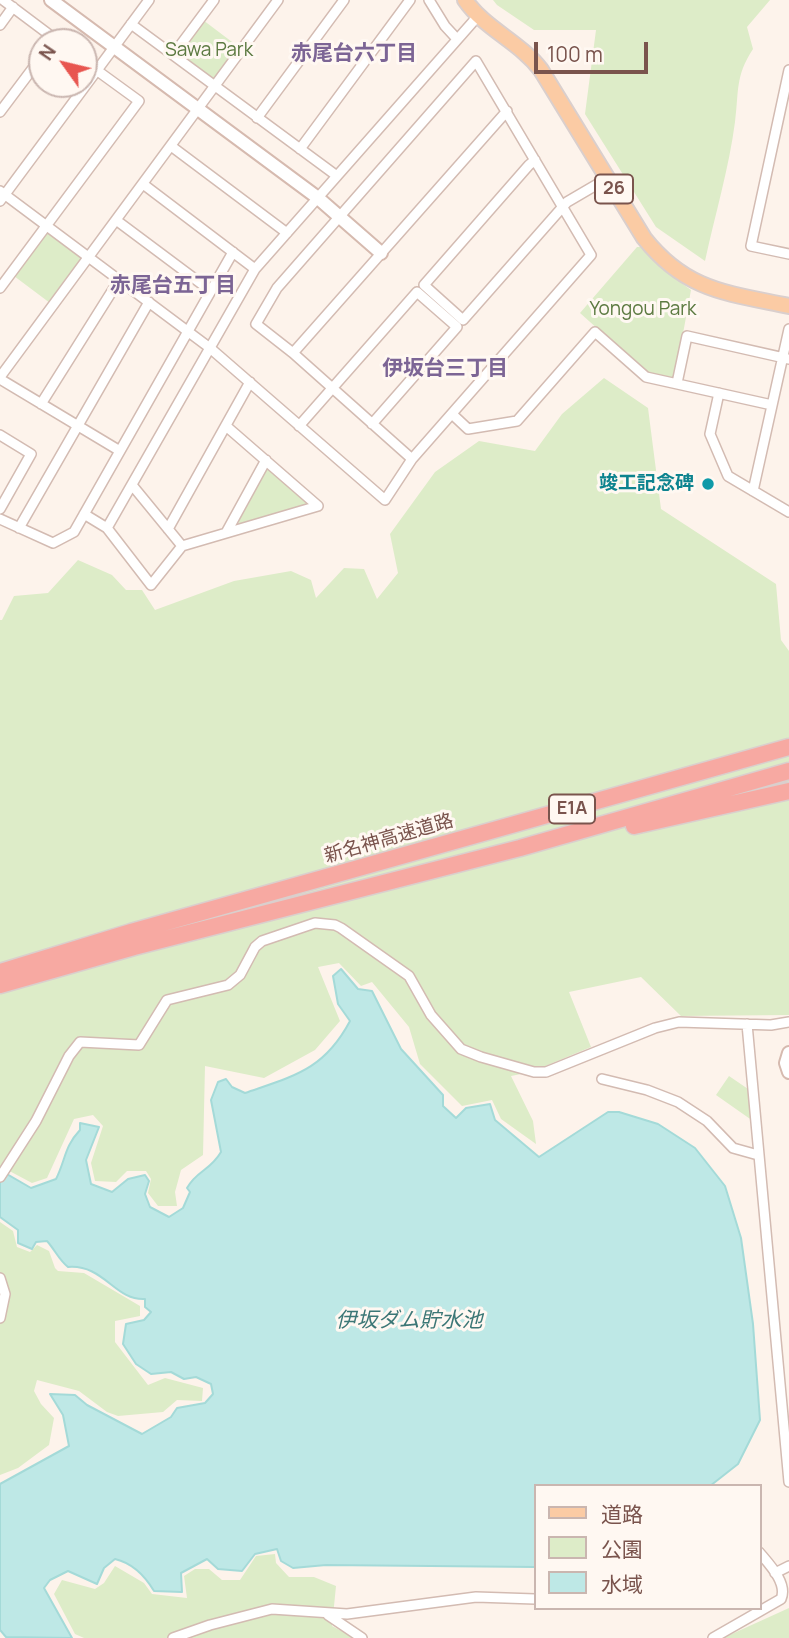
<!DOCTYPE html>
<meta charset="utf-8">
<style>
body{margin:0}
#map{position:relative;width:789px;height:1638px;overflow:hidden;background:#fdf3eb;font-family:Manrope,"Noto Sans JP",sans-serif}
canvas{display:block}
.legend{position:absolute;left:534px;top:1484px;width:228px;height:126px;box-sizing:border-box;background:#fff8f2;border:2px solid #cab6b0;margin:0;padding:9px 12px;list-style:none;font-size:21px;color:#7a544d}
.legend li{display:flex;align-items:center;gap:14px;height:35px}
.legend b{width:35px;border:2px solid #cab6b0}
.north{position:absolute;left:28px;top:28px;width:70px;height:70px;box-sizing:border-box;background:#fff8f2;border:2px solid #cab6b0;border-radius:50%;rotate:304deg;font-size:19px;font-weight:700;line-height:28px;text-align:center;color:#7a544d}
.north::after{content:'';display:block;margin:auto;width:24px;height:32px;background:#e85650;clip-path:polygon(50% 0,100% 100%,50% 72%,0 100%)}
.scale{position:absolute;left:534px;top:42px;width:114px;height:32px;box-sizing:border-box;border:4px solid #7a544d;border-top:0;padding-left:9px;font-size:21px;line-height:24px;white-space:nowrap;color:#7a544d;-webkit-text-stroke:5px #fff8f2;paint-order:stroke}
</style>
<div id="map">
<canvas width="789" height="1638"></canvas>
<ul class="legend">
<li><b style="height:9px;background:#fbcba4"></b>道路</li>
<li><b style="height:19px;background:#ddecc8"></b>公園</li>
<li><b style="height:19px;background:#bee8e6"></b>水域</li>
</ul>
<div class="north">N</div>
<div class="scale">100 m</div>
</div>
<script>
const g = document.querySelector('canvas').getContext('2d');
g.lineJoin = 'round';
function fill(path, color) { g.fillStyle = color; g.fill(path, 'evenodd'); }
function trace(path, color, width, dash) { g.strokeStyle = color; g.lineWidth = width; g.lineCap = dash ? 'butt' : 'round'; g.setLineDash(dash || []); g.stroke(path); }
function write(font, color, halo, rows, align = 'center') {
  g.font = font + ' Manrope,"Noto Sans JP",sans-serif'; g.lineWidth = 6; g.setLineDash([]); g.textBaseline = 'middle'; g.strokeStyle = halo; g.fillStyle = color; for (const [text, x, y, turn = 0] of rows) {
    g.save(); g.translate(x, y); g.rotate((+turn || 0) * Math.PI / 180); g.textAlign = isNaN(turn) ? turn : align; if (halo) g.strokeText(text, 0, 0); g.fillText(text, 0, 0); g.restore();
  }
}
fill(new Path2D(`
 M493 0H770L747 27 753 49C735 76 739 92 735 122 729 168 715 215 705 261L656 227 585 114 596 30H534L497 5Z
 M203 20 240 48 213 80 180 55 179 53Z
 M49 232 82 257V260L50 303 14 276 46 233Z
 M637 247H641L664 270 691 290 675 377 671 379 647 373 580 313Z
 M604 378 648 408 661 509 776 584 781 640 789 651V1015L681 1016 641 977 569 992 591 1047 531 1072 511 1076 533 1121 536 1144 501 1119 492 1100 462 1106 420 1064 409 1027 372 982 361 986 339 963 318 967 340 1021 315 1050 264 1078 205 1066 203 1155 181 1170 175 1192 177 1206H158L148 1193 151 1179 146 1171H127L116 1182 95 1181 91 1163 103 1126 93 1115 74 1119 47 1178 32 1183 0 1166V620H2L14 596 48 593 78 560 112 575 126 590H142L155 610 234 581 291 571 311 580 316 598 344 568 364 569 377 599 398 573 390 534 435 472 479 441 535 451 562 414Z
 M270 468 307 501 306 506 241 525 237 521 266 469Z
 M729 1076 751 1091 753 1121 716 1095Z
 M0 1222 13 1231 17 1247 30 1252 37 1245 49 1251 55 1268 58 1271 84 1273 140 1306V1316L115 1321V1342L148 1385 165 1378 203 1388 202 1401 177 1400 163 1412 118 1416 107 1412 79 1391 37 1380 34 1391 41 1404 54 1418 49 1445 18 1468 0 1475Z
 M275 1554 276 1563 289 1577H314L336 1586 332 1626 355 1638H84L75 1634 54 1594 62 1580 95 1589 104 1583 115 1566 144 1583 152 1594 187 1598 184 1576 195 1569H209L222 1580H240L256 1556Z
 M789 1608V1638H723Z`), '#ddecc8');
const water = new Path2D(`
 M341 969 358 989 372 991 401 1049 443 1095V1106L456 1118 466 1108 490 1104 495 1120 539 1157 608 1112H619L658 1124 695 1148 725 1186 741 1238 753 1324 760 1420 738 1464 710 1486H535V1567L326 1565 293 1568 281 1561 277 1549 255 1554 242 1571 218 1569 207 1559 181 1573 182 1592 154 1591C145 1576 132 1563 115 1559L104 1568 97 1584 68 1571 50 1580 44 1588 72 1638 6 1637 0 1630V1484L69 1446 63 1415 50 1394 75 1395 87 1405 142 1434 171 1417 177 1408 205 1403 213 1394 211 1384 196 1377 184 1379 171 1372 151 1374 136 1364 123 1344 126 1324 144 1320 151 1312 145 1307V1299C115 1301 104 1264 68 1267 59 1260 55 1250 47 1241L36 1242 32 1249 18 1243V1230L0 1217V1170L31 1188 56 1179C66 1159 64 1147 80 1130V1123L99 1127 86 1160 91 1184 112 1192 128 1179 145 1175 149 1181 145 1194 150 1207 169 1217 183 1208 190 1192 187 1188C197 1170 210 1171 221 1152L211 1100 218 1082 226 1079 232 1087 245 1093C294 1076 324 1070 350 1021L338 1004 333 976Z`);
fill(water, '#bee8e6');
trace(water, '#a4dad8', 2);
const street = new Path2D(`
 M3 0 59 42
 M429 0 445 26 457 39
 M131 24 337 176
 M0 25 13 7
 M173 55 214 0
 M789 70 751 246 789 254
 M0 112 42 56
 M257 118 344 0
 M171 146 287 233
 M300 149 410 0
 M535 160 529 165 424 285 463 320 567 202 608 178
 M143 184 255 269
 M0 191 210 348 385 500 412 459 591 255 476 61 277 288 256 324 293 353 412 459
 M0 201 149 0
 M116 220 211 291
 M0 288 139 101 84 61
 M293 353 507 111
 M0 377 278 0
 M0 379 120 451
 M677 383 687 336 789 359
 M719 393 710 434 728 476 789 512
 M41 404 119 280
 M452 414 468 429 517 421 595 332 646 377 772 405
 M226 426 318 506
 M299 426 417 292 457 327 372 424
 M0 435 31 454 0 509
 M132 485 182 546 318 506
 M753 491 789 329
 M84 514 107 528 255 269 478 16
 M0 519 53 543 74 532 233 252
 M19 528 149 302
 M107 528 151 585 182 546
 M168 529 250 382
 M226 533 266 460
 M747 1024 789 1482
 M602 1079 647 1090 678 1102 707 1121 733 1148 758 1155
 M0 1177 36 1121 69 1056 80 1042 139 1045 167 1000 228 985 240 975 255 947 262 941 315 923 335 925 341 928 409 976 431 1015 461 1049 481 1057 534 1072H546L655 1028 679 1022 771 1025 789 1022
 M0 1278 5 1294 0 1318
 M775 1573 789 1566
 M328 1615 362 1638
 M173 1638 210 1625 272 1609 347 1614 476 1597 535 1599
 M713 1638 781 1599C788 1583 769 1564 759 1552`);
const secondary = new Path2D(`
 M51 0 318 198 381 253
 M789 1053 786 1063 789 1072`);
const primary = new Path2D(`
 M465 0C485 29 520 42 541 70L644 238C686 291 727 293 789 306`);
const highway = new Path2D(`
 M634 826 789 791
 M0 972 131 932 789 747
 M0 985 134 947 520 848 789 771`);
trace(street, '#d3bbb2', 12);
trace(secondary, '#d6baaf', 16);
trace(primary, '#dacfcd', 18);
trace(highway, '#dacfcd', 19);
trace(street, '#fff', 9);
trace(secondary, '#fff', 12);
trace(primary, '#fbcba4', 14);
trace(highway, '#f7a9a2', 16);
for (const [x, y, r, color] of [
 [708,484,7,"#0f9aa8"]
]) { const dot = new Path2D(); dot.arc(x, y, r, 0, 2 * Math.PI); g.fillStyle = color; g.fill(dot); trace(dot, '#fff8f2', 2.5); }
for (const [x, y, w] of [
 [614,189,38],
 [572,809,46]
]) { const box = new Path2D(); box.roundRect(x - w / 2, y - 14.5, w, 29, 5); g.fillStyle = '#fff8f2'; g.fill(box); trace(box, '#7a544d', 2); }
write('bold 18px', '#7a544d', null, [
 ["26",614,189],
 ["E1A",572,809]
]);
write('19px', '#5c7a41', '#fff8f2', [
 ["Sawa Park",209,51],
 ["Yongou Park",643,310]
]);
write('bold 19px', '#0d838f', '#fff8f2', [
 ["竣工記念碑",694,484]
], 'right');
write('19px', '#7a544d', '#fff8f2', [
 ["新名神高速道路",389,839,-16]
]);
write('bold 21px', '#7c6595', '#fff8f2', [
 ["赤尾台六丁目",354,54],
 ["赤尾台五丁目",173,286],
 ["伊坂台三丁目",445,369]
]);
write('italic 21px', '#3c7776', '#fff8f2', [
 ["伊坂ダム貯水池",409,1321]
]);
</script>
